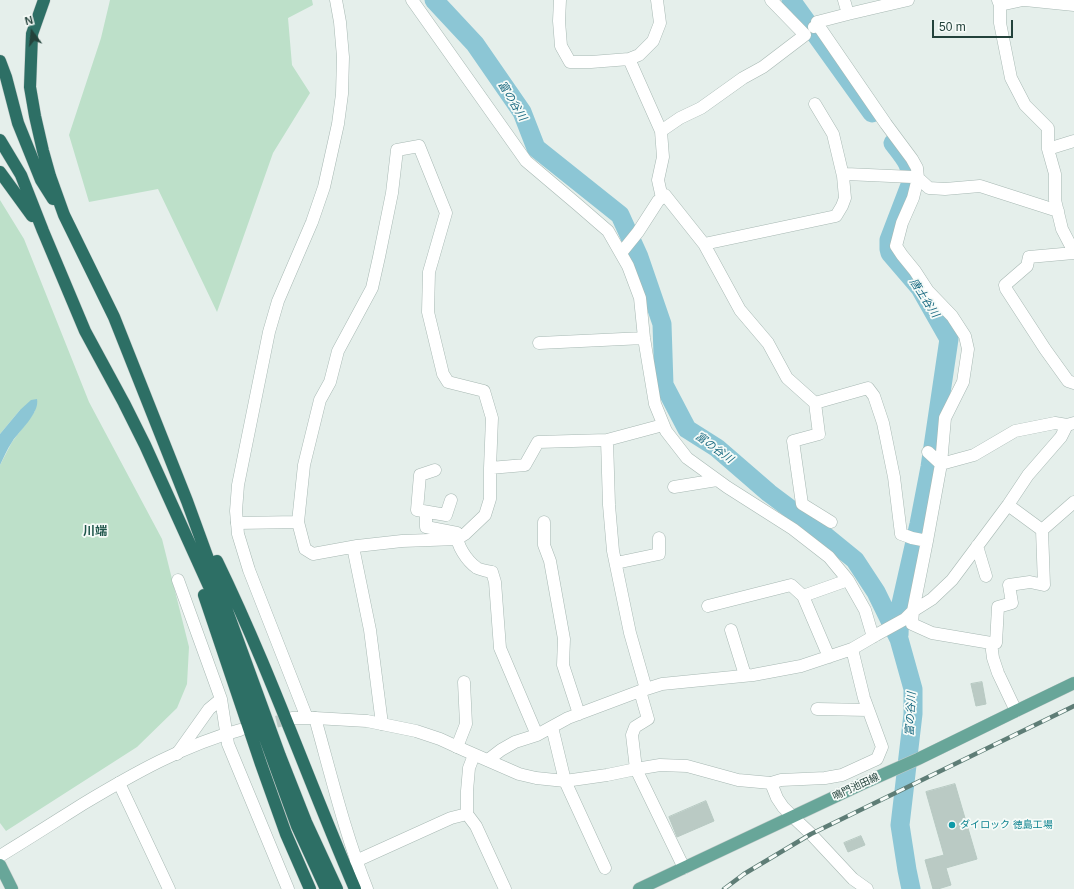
<!DOCTYPE html>
<meta charset="utf-8">
<style>
body{margin:0}
#map{position:relative;width:1074px;height:889px;overflow:hidden;background:#e5efeb;font-family:Arial,sans-serif}
canvas{display:block}
.north{position:absolute;left:12px;top:12px;width:40px;height:40px;-webkit-text-stroke:3px #f6fbf8;paint-order:stroke;rotate:345deg;font-size:11px;font-weight:700;line-height:16px;text-align:center;color:#23423b}
.north::after{content:'';display:block;margin:auto;width:14px;height:18px;background:#23423b;clip-path:polygon(50% 0,100% 100%,50% 72%,0 100%)}
.scale{position:absolute;left:932px;top:20px;width:81px;height:18px;box-sizing:border-box;border:2px solid #23423b;border-top:0;padding-left:5px;font-size:12px;line-height:14px;white-space:nowrap;color:#23423b;-webkit-text-stroke:3px #f6fbf8;paint-order:stroke}
</style>
<div id="map">
<canvas width="1074" height="889"></canvas>
<div class="north">N</div>
<div class="scale">50 m</div>
</div>
<script>
const g = document.querySelector('canvas').getContext('2d');
g.lineJoin = 'round';
function fill(path, color) { g.fillStyle = color; g.fill(path, 'evenodd'); }
function trace(path, color, width, dash) { g.strokeStyle = color; g.lineWidth = width; g.lineCap = dash ? 'butt' : 'round'; g.setLineDash(dash || []); g.stroke(path); }
function write(font, color, halo, rows, align = 'center') {
  g.font = font + ' Arial,"Noto Sans JP",sans-serif'; g.lineWidth = 3.5; g.setLineDash([]); g.textBaseline = 'middle'; g.strokeStyle = halo; g.fillStyle = color; for (const [text, x, y, turn = 0] of rows) {
    g.save(); g.translate(x, y); g.rotate((+turn || 0) * Math.PI / 180); g.textAlign = isNaN(turn) ? turn : align; if (halo) g.strokeText(text, 0, 0); g.fillText(text, 0, 0); g.restore();
  }
}
fill(new Path2D(`
 M110 0H312L313 5 288 18 292 65 310 93 273 153 217 312 158 189 89 202 69 135 101 38Z
 M0 200 24 239 89 402 162 539 189 647 187 684 177 708 137 747 6 831 0 823V465L12 442 35 411 20 410 0 434Z`), '#bde0c9');
fill(new Path2D(`
 M37 399C40 413 19 431 12 442 7 449 4 457 0 465V434L20 410 31 400Z`), '#8cc6d5');
trace(new Path2D(`
 M434 0 475 44 522 112 536 148 620 215 639 257 662 324 664 385 687 429 717 448 769 493 817 529 855 560 876 592 899 639 913 689V714L900 825 907 870 911 889
 M791 0 872 113
 M893 143C902 155 911 164 912 180L889 240V249L890 253 920 288 949 339 930 467 919 524 900 608 899 635`), '#8cc6d5', 19);
const building = new Path2D(`
 M982 682 986 704 976 706 971 684Z
 M955 784 977 859 946 868 951 885 938 889H933L925 860 944 855 926 792Z
 M706 801 714 821 677 837 669 817Z
 M861 836 865 845 848 852 844 843Z`);
fill(building, '#bacac4');
trace(building, '#b7c9c2', 1);
trace(new Path2D(`
 M259 726 292 718`), '#beccc8', 12, [12, 6]);
const minor = new Path2D(`
 M412 0 526 161 578 205 608 231 628 266 640 298 644 338 655 404 666 431 687 458 727 487 793 529 829 557 848 580 865 610 873 637
 M560 0 559 21 561 46 570 62H591L629 59
 M657 0 660 23 653 41 639 55 629 59 661 131
 M844 0 848 14
 M998 0 1000 5V23L1011 78 1025 105 1048 128V149L1055 174V200L1062 229 1074 252
 M1025 0 1074 5
 M1000 5 1023 0
 M818 25 886 124 912 159 917 168 918 178 913 198 902 223 896 246 902 255 915 271 928 291 952 316 965 336 968 349 963 382 945 418 941 464 927 541 913 611 912 624 932 633 991 643 993 658 998 673 1016 711
 M814 27 818 25 817 22 848 14 908 0
 M815 104 833 134 843 176
 M419 146 446 213 429 272 428 312 443 374 448 382 484 391 492 418 490 468V499L485 515 465 534 457 539 402 541 357 546 313 554 305 549 298 522 304 465 320 400 330 382 338 351 372 288 379 257 392 193 397 150Z
 M1048 149 1074 141
 M662 198 658 180 663 157 661 131 680 118 701 108 743 78 763 67 805 35 771 0
 M704 244 836 216 842 206 845 198 843 176 846 174 913 177 918 178 929 188 945 189 980 186 1058 211
 M621 253 638 232 658 201 665 195 704 244 740 310 768 343 787 378 815 403 868 388 874 396 883 423 894 477 901 534 912 538 927 541
 M1074 253 1029 257 1027 266 1005 285 1006 289 1045 349 1068 381 1074 383
 M539 343 644 338
 M815 403 819 434 793 441 802 504 831 522
 M607 440 609 505 613 551 630 633 646 689
 M928 452 941 464
 M941 464 974 455 1015 431 1055 423 1067 425
 M490 468 525 465 538 442 607 440 663 425
 M435 470 420 475 417 510 446 515 451 500
 M674 487 717 480
 M1008 505 1042 530 1074 502
 M426 512V527L457 533C456 545 467 561 477 568 481 570 487 571 492 572L495 582 500 648 537 735
 M544 522V545L550 561 564 639 563 665 579 714
 M237 523 298 522
 M977 546 986 576
 M353 547 370 630 382 724
 M616 563 659 554V538
 M803 596 848 580
 M708 606 791 585 803 596 829 657
 M731 630 745 675
 M991 643H996L998 607 1012 603 1009 585 1030 582 1044 585 1042 530
 M640 691 648 719 635 727 632 735 636 769 684 868
 M221 699 228 744 288 889
 M817 709 868 710
 M315 718C331 775 345 834 367 889
 M552 727 565 781 605 868
 M457 747 466 724 464 682
 M177 754 209 709 221 699 178 580
 M474 755 469 768 467 791V814L476 826 505 889
 M488 760 501 750 515 742 537 735 568 718 640 691 662 684 753 675 801 666 852 649 876 635 905 619 913 611 932 599 952 580 1008 505 1028 475 1061 437 1067 425 1074 423
 M119 783 169 889
 M771 783 781 780 825 778 842 775 877 759 882 747 864 698 852 649
 M793 817 811 834 853 879 867 889
 M356 861 451 818 467 814`);
const tertiary = new Path2D(`
 M292 718H315L367 721 416 731 440 739 464 750 519 774 536 778 565 781 607 775 636 769 660 765 687 766 738 780 771 783 777 798 783 807 793 817
 M307 718 249 570 238 534 236 511 238 485 269 332 278 301 312 222 324 187 338 124 342 94 343 57 340 22 336 0
 M0 856C28 839 56 821 83 804 133 774 184 745 240 730`);
const primary = new Path2D(`
 M0 865 12 889
 M639 889 864 783 918 759 1016 711 1074 683`);
const motorway = new Path2D(`
 M44 0 32 34 30 87 35 116 43 151 50 176 64 215 114 317 187 501 280 756 306 822 337 889
 M0 61 6 77 18 123 41 180 53 199
 M0 140 21 175 43 231 85 331 124 403 145 445 212 593 297 826 326 889
 M0 172 32 216
 M217 561C269 668 308 780 355 889
 M204 595 261 764 286 834 310 889`);
trace(minor, '#a7b8b3', 13);
trace(tertiary, '#a7b8b3', 13);
trace(primary, '#c1cac8', 13);
trace(motorway, '#c1cac8', 13);
trace(minor, '#fff', 12);
trace(tertiary, '#fff', 12);
trace(primary, '#68a699', 12);
trace(motorway, '#2d6f65', 12);
const rail = new Path2D(`
 M724 889 744 874 811 834 1074 706`);
trace(rail, '#5e7d76', 4.5);
trace(rail, '#f6fbf8', 3, [9]);
for (const [x, y, r, color] of [
 [952,825,4,"#0f9aa8"]
]) { const dot = new Path2D(); dot.arc(x, y, r, 0, 2 * Math.PI); g.fillStyle = color; g.fill(dot); trace(dot, '#f6fbf8', 1.5); }
write('10px', '#23423b', '#f6fbf8', [
 ["鳴門池田線",856,787,-25]
]);
write('10px', '#0d838f', '#f6fbf8', [
 ["ダイロック 徳島工場",960,825]
], 'left');
write('italic 11px', '#1a6a81', '#f6fbf8', [
 ["富の谷川",512,101,59],
 ["唐土谷川",924,298,57],
 ["富の谷川",714,448,36],
 ["富の谷川",911,714,-87]
]);
write('bold 12px', '#1e554a', '#f6fbf8', [
 ["川端",95,532]
]);
</script>
